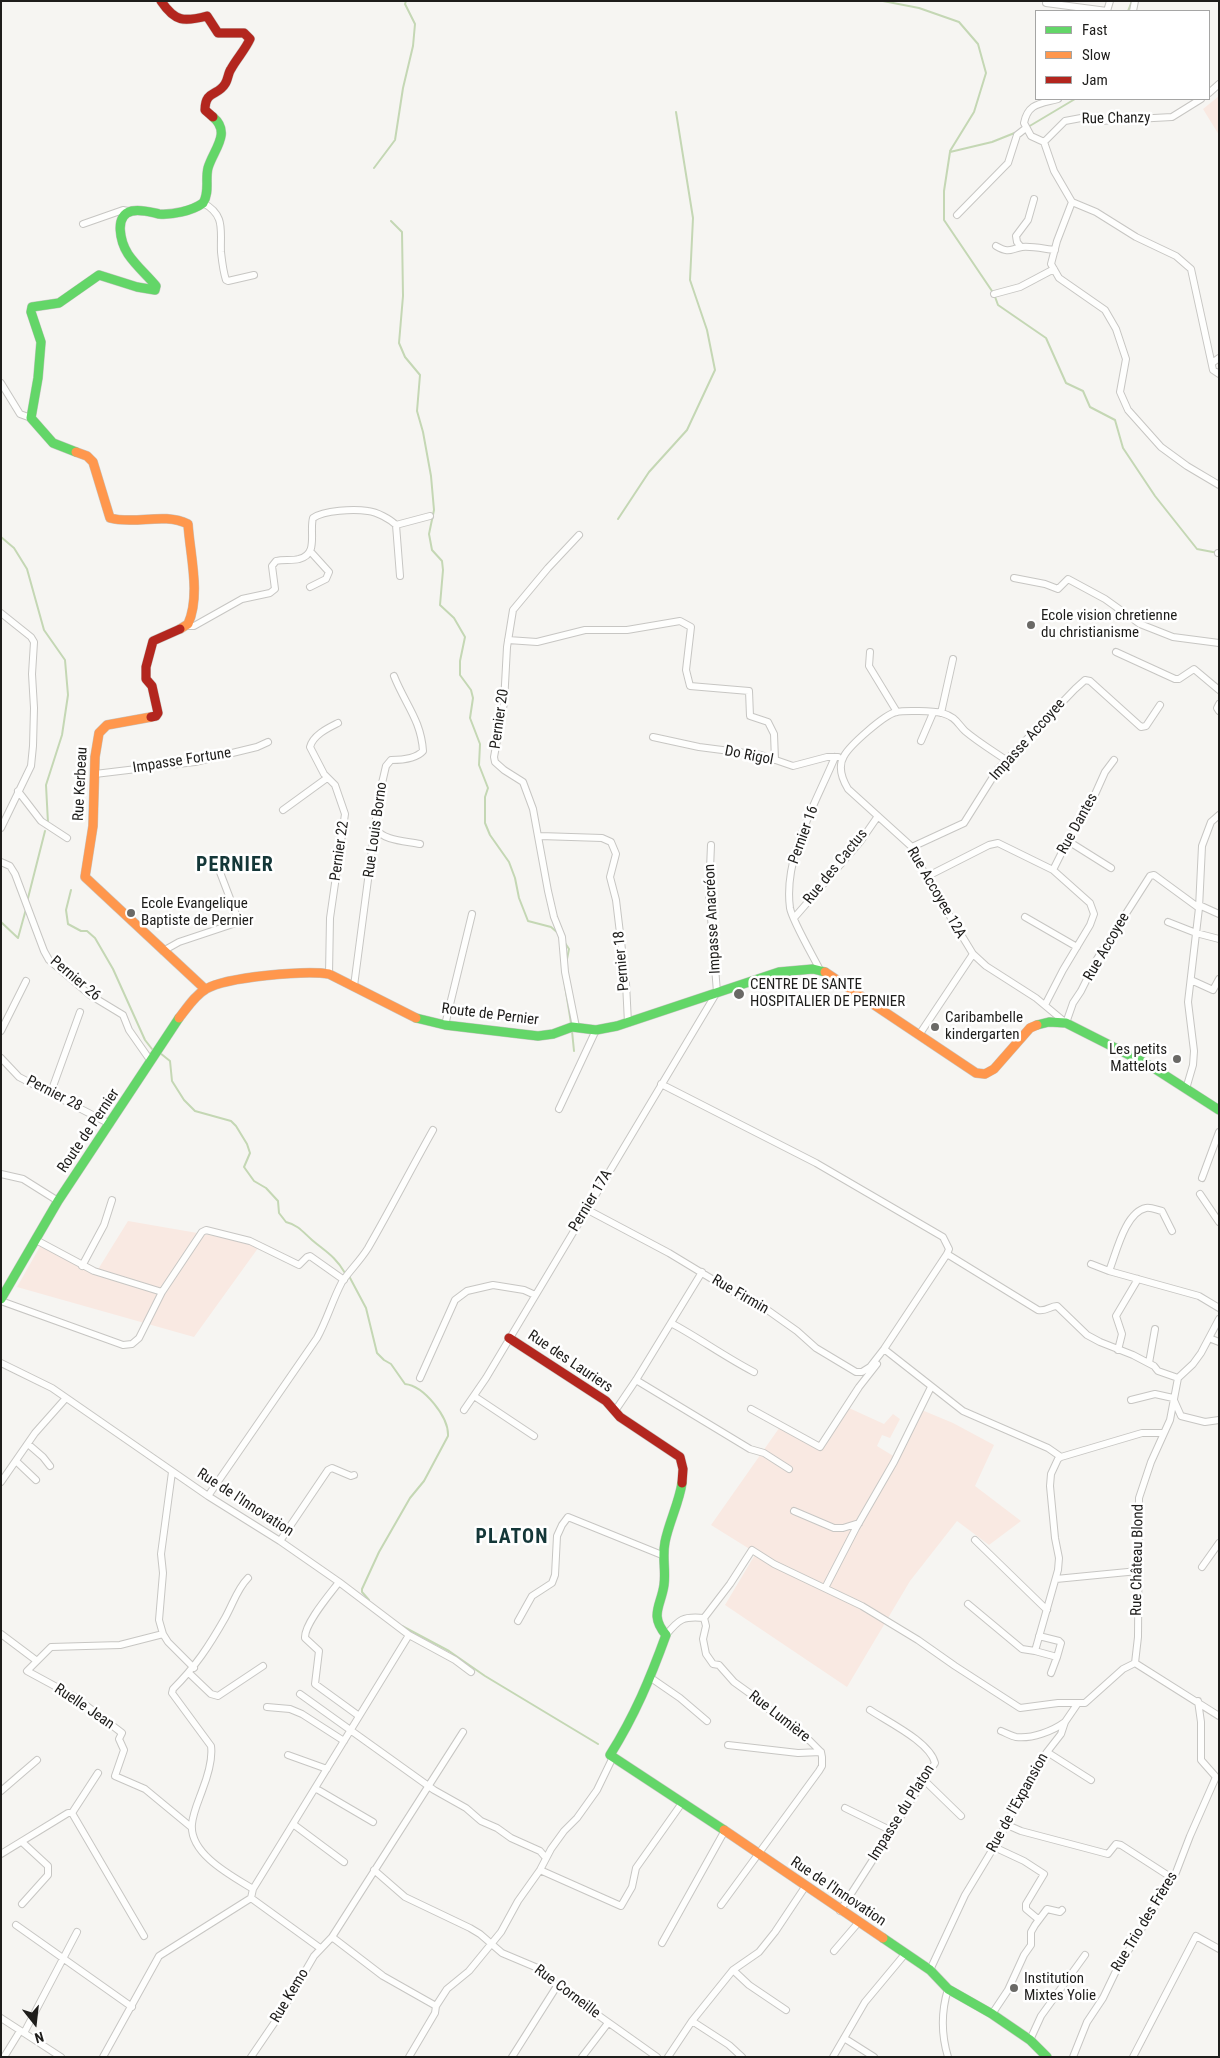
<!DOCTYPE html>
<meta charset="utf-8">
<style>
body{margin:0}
#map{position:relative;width:1220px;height:2058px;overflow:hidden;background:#f6f5f2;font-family:"Roboto Condensed",sans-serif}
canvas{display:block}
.frame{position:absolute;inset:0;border:2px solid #1e1d1b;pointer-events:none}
.legend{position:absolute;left:1035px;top:10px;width:175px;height:90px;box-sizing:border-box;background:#fff;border:1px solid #a5a5a4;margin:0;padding:6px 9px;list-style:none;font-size:15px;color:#1e1d1b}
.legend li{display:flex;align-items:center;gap:10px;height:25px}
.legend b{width:25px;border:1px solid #a5a5a4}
.north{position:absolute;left:10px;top:1998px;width:50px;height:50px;-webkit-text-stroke:4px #fff;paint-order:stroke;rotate:164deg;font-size:14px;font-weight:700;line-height:20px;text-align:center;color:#1e1d1b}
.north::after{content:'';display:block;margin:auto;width:18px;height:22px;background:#1e1d1b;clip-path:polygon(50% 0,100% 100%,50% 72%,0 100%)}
</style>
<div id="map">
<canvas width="1220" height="2058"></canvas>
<div class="frame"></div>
<ul class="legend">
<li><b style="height:6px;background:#63d668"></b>Fast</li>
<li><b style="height:6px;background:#ff974d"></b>Slow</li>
<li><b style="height:6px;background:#b3261e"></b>Jam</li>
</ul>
<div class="north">N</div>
</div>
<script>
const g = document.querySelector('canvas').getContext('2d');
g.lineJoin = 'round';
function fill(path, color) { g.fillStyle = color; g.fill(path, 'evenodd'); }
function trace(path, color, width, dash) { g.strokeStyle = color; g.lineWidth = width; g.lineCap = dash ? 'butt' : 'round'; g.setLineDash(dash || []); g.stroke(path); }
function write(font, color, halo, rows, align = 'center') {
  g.font = font + ' "Roboto Condensed",sans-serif'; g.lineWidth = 5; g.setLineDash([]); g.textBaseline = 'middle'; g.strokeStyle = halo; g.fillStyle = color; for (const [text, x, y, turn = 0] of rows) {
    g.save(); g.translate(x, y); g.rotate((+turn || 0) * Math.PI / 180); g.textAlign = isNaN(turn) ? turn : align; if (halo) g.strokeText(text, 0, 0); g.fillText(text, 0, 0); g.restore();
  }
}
fill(new Path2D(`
 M1219 96V135L1203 109Z
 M128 1221 261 1244 194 1337 17 1287 42 1243 97 1271Z
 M849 1408 884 1424 893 1414 900 1419 890 1438 882 1435 877 1446 895 1457 901 1450 917 1408 953 1423 994 1445 975 1486 1021 1521 989 1545 957 1521 910 1581 847 1687 725 1605 756 1553 711 1525 782 1424 822 1450 834 1428Z`), '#f9e9e2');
trace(new Path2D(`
 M883 1 919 8 959 22 978 44 986 73 974 112 950 151
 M1128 11 1132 1
 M1028 127 1075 99
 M1017 132 992 142 950 152 944 191V220L994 294 998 305 1046 338 1066 383 1083 391 1090 407 1115 420 1123 448 1155 496 1197 549 1218 553
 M374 168 395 140 403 88 413 46 415 24 405 4 406 1
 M391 221 402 232 403 296 399 343 405 357 420 375 417 411 423 432 431 476 434 510 429 534 432 550 442 561 443 570 440 605 454 618 465 637 460 661V675L471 690 473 698 470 718 480 744 479 765 488 788 485 797V823L490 835 509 862 515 878 519 898 528 921 551 927 558 933
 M618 519 649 472 687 430 715 370 707 330 690 280 693 218 676 112
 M1 537 14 548 27 569 44 630 65 660 68 695 62 735 46 785 48 823
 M71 890 66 910 68 924 81 931H87L95 938 113 969 145 1040 152 1049
 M27 902 45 831
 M1 922 18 938 26 909
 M565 943 569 949 567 959
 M564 979 571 1023
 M572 1031 574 1051
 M160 1053 170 1061 172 1081 184 1100 195 1111 231 1121 236 1126 247 1144 250 1153 244 1167 254 1181 266 1188 278 1201 279 1213 286 1222C298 1225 303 1232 312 1240 326 1252 335 1256 345 1273
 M349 1276 366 1308 377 1353 384 1360 391 1364 405 1384C424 1386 449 1417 448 1436L424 1481 410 1498 379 1552 362 1589V1592L369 1600
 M402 1626 449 1651 485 1676 598 1744`), '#c4d7b4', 2);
const street = new Path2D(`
 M1046 3 1107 11
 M1107 11 1110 1
 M1133 11 1135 1
 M1209 93 1219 84
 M1201 99 1172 117 1099 121 1081 118 1065 121 1044 142 1054 171 1072 202 1057 241 1051 264 1059 278 1105 310 1116 329 1126 359 1120 392 1128 410 1161 447 1187 466 1219 485
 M1044 142 1031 136 1024 123C1028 103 1040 104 1058 99
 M1072 202 1096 212 1136 237 1176 256 1191 269 1213 370 1219 374
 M203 203C226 215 220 231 221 252 222 261 223 271 226 280L228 281 254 275
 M957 215 1008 163 1017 135 1026 128
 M83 224 123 210 128 211
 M996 246C1010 254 1010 249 1022 247 1032 246 1045 249 1055 250
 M1021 247 1017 242 1016 236 1028 220 1034 199
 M994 294 1020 287 1054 269
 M1212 363 1219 358
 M1 383 20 414 31 418
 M396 525 430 516
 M310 551 329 572 326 579 310 587
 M1218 553H1219
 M1014 578 1045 584 1058 589 1068 579 1105 599 1140 624 1173 637 1219 643
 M1 613 31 637 34 642 32 674 34 708 33 746 31 766 1 828
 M187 626H194L242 599 270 593 275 589 272 566 276 561C283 559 292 561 299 559 319 554 309 532 313 518 324 510 354 509 368 511 377 512 390 519 396 525L400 576
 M508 640 537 642 585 630H627L680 621 691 627 686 670 690 686 749 691 750 716 768 722 774 734 775 760
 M870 652 869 666 897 712
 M1116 652 1175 679H1179L1194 669 1219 690
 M1219 704 1217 708 1219 711
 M941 713 953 659
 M653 737 699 747 761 755 793 766 827 757H838
 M921 741 933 713
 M1006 760C993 751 978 742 965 731 957 723 956 717 942 713 933 711 905 710 896 712 884 715 850 745 844 756 838 766 842 779 848 789L912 847 926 877 973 954 986 966 1036 998 1066 1023 1073 1003 1081 991 1097 959 1150 876 1154 875 1199 908
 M95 774 195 762 257 747 268 742
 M18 791 41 821 67 838
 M283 810 327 778
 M376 828C382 841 407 841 420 844
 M540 836 602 838 611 842 616 854 610 877 616 900 626 983 628 1023
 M1068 841 1111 868
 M912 847 964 823 998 769 1075 689 1085 680 1090 681 1141 727 1146 726 1160 705
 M1 862 10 866 15 874 44 951 49 960 90 995 123 1015 129 1030 150 1060
 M926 877 989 845 998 843 1053 870 1064 848 1092 801 1105 772 1114 760
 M1199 905 1219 914
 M1025 917 1077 947
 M794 918 860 842 878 816
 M1168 922 1196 933 1219 939
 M163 951 179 942 239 922 218 867
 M820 970C814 958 792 920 790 908 783 857 816 803 835 757
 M329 974 330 918 345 814 335 785 324 774 310 747C313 735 328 728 338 723
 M1191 980 1213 990 1219 979
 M354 986 379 796 386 766 391 760C401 760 416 759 423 751 421 720 405 704 394 676
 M1045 1005 1063 970 1090 925 1094 914 1090 903 1053 870
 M445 1025 472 914
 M576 1027 565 972 562 937 554 917 548 891 533 809 523 782 504 770 495 762 494 757 504 703 507 647 513 610 548 568 579 535
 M1 1031 26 981
 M919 1035 973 954
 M1 1058 19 1077 110 1124
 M1186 1089 1193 1065 1194 1051 1188 1002 1199 908 1202 846 1211 822 1219 815
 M51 1092 80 1012
 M559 1109 596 1030
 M1 1174 23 1179 58 1201
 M1202 1178 1219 1132
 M1200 1194 1219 1222
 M586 1209 669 1253 745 1299 766 1309 797 1331 816 1348 856 1372H862L870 1367 884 1349 947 1254 949 1249 943 1237 816 1163 661 1084
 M36 1240 94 1271 162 1292
 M947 1254 1038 1310C1046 1312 1050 1306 1057 1306L1087 1335 1100 1342 1133 1355 1154 1366 1158 1371 1178 1378
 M1091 1264 1109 1271 1199 1296 1219 1308
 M82 1266 104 1225 112 1200
 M1109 1271C1116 1254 1125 1212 1146 1208 1151 1207 1157 1210 1162 1211L1172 1231
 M1 1301 123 1345 132 1344 139 1338 162 1292 202 1232 206 1230 250 1241 299 1265 307 1257 310 1256 344 1280
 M671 1323C699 1338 725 1357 754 1372
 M1209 1338 1219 1342
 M884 1349 963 1411 1048 1448 1061 1457 1142 1433H1163
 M1118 1350 1122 1334 1116 1316 1138 1279
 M1 1363 52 1388 208 1496 280 1541 339 1582 409 1635 455 1660 471 1672
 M1149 1363 1155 1329
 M420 1378 455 1300 467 1291 493 1285 524 1290 535 1295
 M636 1380 750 1449 764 1453 789 1469
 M474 1396 534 1436
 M1131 1400 1155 1394 1173 1398 1181 1416 1205 1422 1219 1420
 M751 1409 820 1447 859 1387 877 1364
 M464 1410 486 1378 717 992 709 893 711 845
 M615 1411 636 1380 702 1272
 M28 1444 43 1457 50 1466
 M16 1461 36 1480
 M172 1472 161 1554 163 1573 159 1620 163 1634 168 1642 194 1668
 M1 1482 35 1433 66 1398
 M208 1496 317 1338C327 1320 332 1301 342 1282 350 1270 360 1261 368 1248 390 1210 411 1169 433 1130
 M794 1511 834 1528H843L859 1523
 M975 1540 1047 1610
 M280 1541 328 1470 332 1468 351 1476 354 1475
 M1202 1567 1219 1543
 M248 1578C237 1589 233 1604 225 1618 209 1646 196 1666 173 1689L172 1693 211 1746C213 1760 207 1778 202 1791 198 1802 193 1813 192 1824 189 1854 232 1876 253 1889
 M1056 1579 1138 1571
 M339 1582C330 1594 304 1624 305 1638L319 1651 315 1684 359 1716
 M825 1588 856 1528 894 1462 931 1387
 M968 1604 1022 1649 1035 1651
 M704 1618 730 1584 752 1550 774 1564 862 1606 918 1640 955 1666 1020 1708 1058 1703H1078
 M518 1621 532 1596 552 1583 555 1575 557 1536 562 1525 568 1517 662 1555
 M1 1634 37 1661
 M163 1634 120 1645 51 1647 27 1671 75 1697 122 1733 119 1739 124 1750 115 1776 145 1789 191 1827
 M666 1635C679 1619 683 1616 704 1618L706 1626 703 1639 706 1654 713 1664 719 1665 734 1682 759 1700 777 1717 810 1741 821 1752 822 1757V1766L819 1771 721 1905
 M1039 1636 1059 1641 1061 1643 1057 1657
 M1135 1663 1138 1637 1139 1498 1151 1462 1170 1420 1178 1378 1193 1364 1201 1353 1219 1319
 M1135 1663 1219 1716
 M189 1673 211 1694 218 1696 263 1666
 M1051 1673 1057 1657 1035 1651 1058 1570 1059 1558 1055 1538 1050 1486 1051 1474 1058 1459 1061 1457
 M651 1678 680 1698 707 1721
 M300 1694 434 1790 466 1808 481 1821 497 1828 511 1838 540 1851 546 1858
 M267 1707 290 1709 302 1714 344 1741
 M1001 1731C1006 1733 1011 1736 1016 1737 1032 1739 1053 1731 1065 1722
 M728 1745 798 1753 821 1752
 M1047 1752 1091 1780
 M288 1755 327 1769
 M924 1780 961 1816
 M315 1788 373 1822
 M1 1791 37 1760
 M845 1808 892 1831
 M72 1813 98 1773
 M293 1824 344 1862
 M1005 1824 1021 1831 1108 1854 1116 1844 1121 1845 1172 1878
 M994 1847 1024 1861 1044 1874 1026 1904V1909L1038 1919
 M1 1854 68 1813H72L144 1936
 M374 1870 405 1897 470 1928 480 1934 502 1953 540 1969 557 1986 657 2057
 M540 1870 621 1906 632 1887 636 1868 682 1803
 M22 1904 48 1875V1866L22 1842
 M840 1911 935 1763C930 1742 888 1722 870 1710
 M16 1925 132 2007
 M332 1937 383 1976 436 2006
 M662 1943 724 1832
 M320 1948 251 1898 253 1889 409 1635
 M834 1951 858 1923
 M733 1970 749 1985 786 2010
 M930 1970 965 1895 994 1847 1035 1770 1047 1752 1061 1734 1065 1722 1078 1703H1085L1123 1669 1135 1663
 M992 2014 1008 1990 1024 1955 1031 1945V1932L1035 1925 1047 1909 1060 1912 1062 1910
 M1 2018 61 2057
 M692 2021 729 2045 742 2057
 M24 2033 77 1932
 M844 2038 874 2057
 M1030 2040 1041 2016 1085 1955
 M4 2057 20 2031
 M103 2057 159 1956 251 1898
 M251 2057 281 2013 314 1956 332 1937 463 1732
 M409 2057 435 2013 436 2006 447 1989 469 1971 501 1932 518 1901 540 1870 551 1849 564 1831 577 1818 597 1790 613 1757
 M512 2057 557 1986
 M582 2057 608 2023
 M668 2057 692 2021 733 1970 759 1952 775 1932 805 1887
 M833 2057 865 2002 905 1954
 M948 2057C941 2034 941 2012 948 1989
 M1073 2057 1087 2022 1103 1998 1115 1973 1158 1901 1165 1884 1175 1875 1190 1836 1216 1777 1201 1760V1722L1198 1701
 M1133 2057 1196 1936 1219 1949`);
const fast = new Path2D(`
 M76 452 53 443 31 418 38 378 41 342 31 312 32 307 59 303 99 275 137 287 155 290 156 286C147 275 136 266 128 254 121 243 113 215 132 211 141 209 150 212 159 214 172 215 192 211 203 203 210 192 205 180 208 168 213 150 232 133 213 117
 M416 1018 445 1025 538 1036 553 1034 572 1027 596 1030 617 1026 779 972 813 969 825 972
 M1037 1025 1049 1022 1066 1023 1149 1065 1219 1110
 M1 1299 58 1201 179 1018
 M682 1483C679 1503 669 1522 665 1542 662 1557 666 1570 664 1585 661 1606 649 1615 666 1635 650 1679 635 1715 610 1755L724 1830
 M883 1938 930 1970 948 1989 992 2014 1030 2040 1047 2057`);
const slow = new Path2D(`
 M76 452 87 456 93 462 110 518C136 525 163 512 188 524 190 555 201 595 188 624L180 629
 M151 717 107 725 99 733 95 757 93 826 85 877 205 989
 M825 972 976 1073 985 1074 994 1069 1030 1028 1037 1025
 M179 1018C187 1008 195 995 206 989 226 977 306 970 329 974L416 1018
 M724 1830 883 1938`);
const jam = new Path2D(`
 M161 1C175 22 184 22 207 16L218 33H244L250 39C245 50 237 58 231 69 228 73 228 80 225 84 218 96 205 90 205 110L213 117
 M151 717 156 716 158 713 152 686 146 679V667L153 641 180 629
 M509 1338 606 1401 620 1417 680 1457 683 1469 682 1483`);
trace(street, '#c7c6c3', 8);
trace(fast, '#c7c6c3', 10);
trace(slow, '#c7c6c3', 10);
trace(jam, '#c7c6c3', 10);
trace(street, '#fefefd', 6);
trace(fast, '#63d668', 9);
trace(slow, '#ff974d', 9);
trace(jam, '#b3261e', 9);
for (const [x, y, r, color] of [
 [1031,625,5,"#6a6966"],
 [131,913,5,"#6a6966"],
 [739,994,6,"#6a6966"],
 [935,1027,5,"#6a6966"],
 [1177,1059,5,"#6a6966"],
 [1014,1988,5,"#6a6966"]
]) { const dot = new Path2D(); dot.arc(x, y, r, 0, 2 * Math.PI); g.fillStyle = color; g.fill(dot); trace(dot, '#fff', 2); }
write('15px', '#1e1d1b', '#fff', [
 ["Rue Chanzy",1116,119,-1],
 ["Pernier 20",500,719,-82],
 ["Impasse Accoyee",1028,740,-48],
 ["Do Rigol",749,756,11],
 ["Impasse Fortune",182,761,-9],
 ["Rue Kerbeau",81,784,-87],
 ["Rue Dantes",1078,824,-61],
 ["Rue Louis Borno",376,830,-82],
 ["Pernier 16",804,835,-70],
 ["Pernier 22",340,851,-82],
 ["Rue des Cactus",836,867,-51],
 ["Rue Accoyee 12A",936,893,60],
 ["Impasse Anacréon",713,919,-93],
 ["Rue Accoyee",1107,947,-60],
 ["Pernier 18",622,961,-95],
 ["Pernier 26",75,979,40],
 ["Route de Pernier",490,1015,7],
 ["Pernier 28",54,1094,27],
 ["Route de Pernier",89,1131,-56],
 ["Pernier 17A",591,1201,-59],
 ["Rue Firmin",740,1295,30],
 ["Rue des Lauriers",570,1362,34],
 ["Rue de l'Innovation",245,1503,33],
 ["Rue Château Blond",1138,1560,-89],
 ["Ruelle Jean",84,1707,34],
 ["Rue Lumière",779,1717,38],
 ["Rue de l'Expansion",1018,1803,-61],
 ["Impasse du Platon",902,1813,-58],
 ["Rue de l'Innovation",838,1892,34],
 ["Rue Trio des Frères",1145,1922,-59],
 ["Rue Corneille",567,1992,37],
 ["Rue Kemo",290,1996,-59]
]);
write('15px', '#1e1d1b', '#fff', [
 ["Ecole vision chretienne",1041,616],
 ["du christianisme",1041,633],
 ["Ecole Evangelique",141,904],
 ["Baptiste de Pernier",141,921],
 ["CENTRE DE SANTE",750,985],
 ["HOSPITALIER DE PERNIER",750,1002],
 ["Caribambelle",945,1018],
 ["kindergarten",945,1035],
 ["Les petits",1167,1050,"right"],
 ["Mattelots",1167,1067,"right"],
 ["Institution",1024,1979],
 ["Mixtes Yolie",1024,1996]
], 'left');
g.letterSpacing = '1px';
write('bold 20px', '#143738', '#fff', [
 ["PERNIER",235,866],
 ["PLATON",512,1538]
]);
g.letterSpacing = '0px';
</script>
